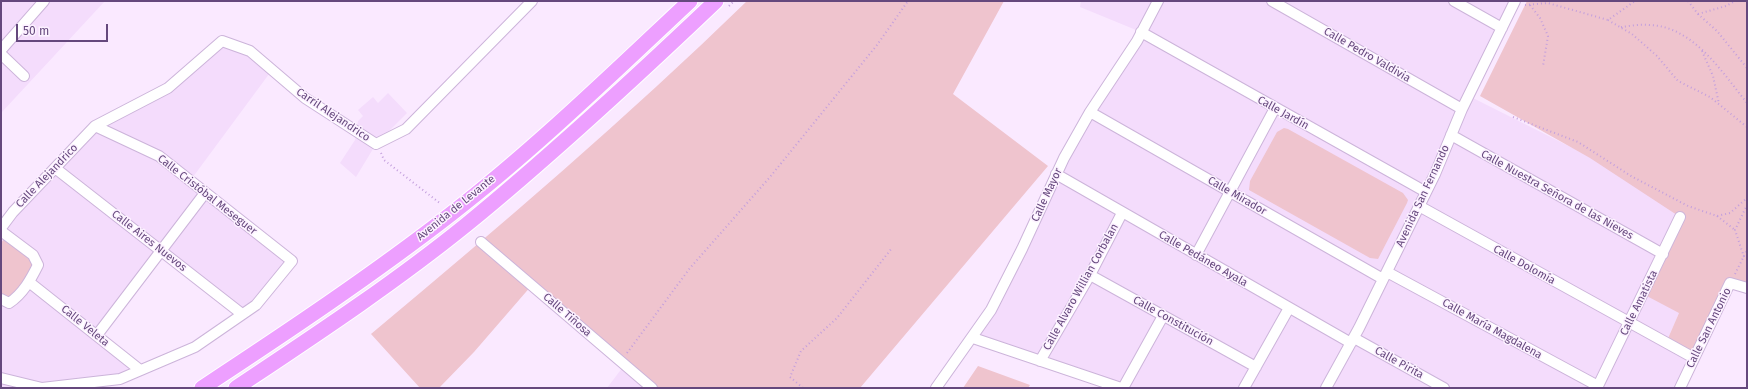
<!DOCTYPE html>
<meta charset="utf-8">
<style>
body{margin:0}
#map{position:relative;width:1748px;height:389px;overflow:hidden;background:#fae9ff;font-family:"Fira Sans",sans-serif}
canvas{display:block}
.frame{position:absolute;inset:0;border:2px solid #65487d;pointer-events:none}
.scale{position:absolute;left:16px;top:24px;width:92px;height:18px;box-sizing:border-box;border:2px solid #65487d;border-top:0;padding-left:5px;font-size:12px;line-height:14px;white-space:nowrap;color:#65487d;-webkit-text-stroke:3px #fcf1ff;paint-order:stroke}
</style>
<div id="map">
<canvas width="1748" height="389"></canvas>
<div class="frame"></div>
<div class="scale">50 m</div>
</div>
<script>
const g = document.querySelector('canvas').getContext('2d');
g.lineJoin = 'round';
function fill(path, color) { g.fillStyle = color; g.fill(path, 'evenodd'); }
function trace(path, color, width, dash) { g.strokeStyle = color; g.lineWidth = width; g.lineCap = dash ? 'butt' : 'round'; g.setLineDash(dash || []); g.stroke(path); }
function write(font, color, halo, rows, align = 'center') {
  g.font = font + ' "Fira Sans",sans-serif'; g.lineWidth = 3; g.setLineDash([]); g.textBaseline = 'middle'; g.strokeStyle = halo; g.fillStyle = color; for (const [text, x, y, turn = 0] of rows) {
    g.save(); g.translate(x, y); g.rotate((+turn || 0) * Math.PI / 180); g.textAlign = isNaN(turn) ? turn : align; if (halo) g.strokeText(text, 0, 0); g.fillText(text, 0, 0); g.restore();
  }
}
fill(new Path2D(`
 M1 1H105L2 112H1Z
 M1081 1H1515L1469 96 1688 206 1679 313 1666 343 1694 358 1682 388H1121L973 338 1040 209 1141 32 1080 7Z
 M222 41 250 51 272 70 190 181 292 261 242 314 163 251 97 335 140 370 42 388H1V228L95 126 168 88Z
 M388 93 407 113 376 144 356 177 340 163 355 140 358 121 363 116 358 110 373 97 378 103Z
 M632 355 671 388H607Z`), '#f4dcfc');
fill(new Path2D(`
 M747 1H1004L953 94 1048 166 860 388H650L532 285 474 352 439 388H420L371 334C499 227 627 118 747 1Z
 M1527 1H1747V290L1730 283 1694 358 1666 343 1679 313 1643 294 1680 217 1590 158 1480 96Z
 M1284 128 1288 129 1403 193 1408 200 1407 203 1378 259 1370 258 1249 190 1250 181 1277 132Z
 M7 235 38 265 15 299 1 297V243Z
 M978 366 1030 385 1028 388H963Z`), '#efc4ce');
const street = new Path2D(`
 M1272 1 1462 109
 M1454 1 1502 28
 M1141 32 1426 192
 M1 50 44 1
 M1 54 24 76
 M1090 112 1383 279
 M1451 135 1663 254
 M55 168 242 314
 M1056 174 1351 343
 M1419 206 1694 358
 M1 228 13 212 95 126 168 88 222 41 250 51 305 98 376 144 406 129 532 1
 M1 231 33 255 38 265C31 279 23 294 9 303L1 299
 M481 242 652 388
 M1196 255 1275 108
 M1387 272 1598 386
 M1090 275 1256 367
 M29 282 140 370
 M97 335 205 193
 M973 338 1121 388
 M1354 338 1444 388
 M1040 361 1090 275 1122 213
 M1 378 42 388 120 379 195 347 256 305 292 261 159 156 95 126
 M936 388 991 310 1022 249 1064 158 1090 112 1137 41 1158 1
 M1123 388 1163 316
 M1244 388 1289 308
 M1326 388 1359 328 1435 174 1462 109 1515 1
 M1597 388 1680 217
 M1680 388 1730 283 1747 288`);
const primary = new Path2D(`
 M202 388C287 332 371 276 451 214 535 149 612 74 690 1
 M236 388C314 336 393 284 466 225 553 154 635 78 716 1`);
trace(street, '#ccb4da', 12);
trace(primary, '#fff', 17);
trace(new Path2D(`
 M1688 1 1698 14 1717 31 1747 68
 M1525 5 1548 3 1608 20 1635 1
 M1530 5 1540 18 1548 36 1543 66
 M729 6 734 1
 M1698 14 1726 6 1735 1
 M1608 20 1632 34 1657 56 1678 81 1710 97 1747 127
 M1621 27C1630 26 1640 24 1649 25 1693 26 1722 72 1747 103
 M1702 51 1713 76 1719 104
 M1513 117 1578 142 1631 176 1688 206 1717 216 1730 213 1747 198
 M381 153 384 160 441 204
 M1717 216 1735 230
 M1744 257 1735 230 1747 205
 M1735 274 1747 250
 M627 353 690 268 770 177 877 45 908 1
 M803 388 790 377 801 351 837 318 892 248`), '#c39fdd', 2, [1, 3]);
trace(street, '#fff', 10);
trace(primary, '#ed9fff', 15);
write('11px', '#65487d', '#fcf1ff', [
 ["Calle Pedro Valdivia",1367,55,30],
 ["Calle Jardín",1283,113,29],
 ["Carril Alejandrico",333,115,34],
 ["Calle Alejandrico",47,176,-46],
 ["Calle Cristóbal Meseguer",207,195,38],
 ["Calle Mayor",1047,195,-65],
 ["Calle Nuestra Señora de las Nieves",1557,195,29],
 ["Calle Mirador",1237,196,30],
 ["Avenida San Fernando",1423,196,-65],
 ["Avenida de Levante",456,208,-39],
 ["Calle Aires Nuevos",149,241,38],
 ["Calle Pedáneo Ayala",1203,259,30],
 ["Calle Dolomía",1524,265,29],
 ["Calle Alvaro Willian Corbalan",1081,287,-61],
 ["Calle Amatista",1639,303,-64],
 ["Calle Tiñosa",567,315,41],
 ["Calle Constitución",1173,321,29],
 ["Calle Veleta",85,326,39],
 ["Calle San Antonio",1709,328,-64],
 ["Calle María Magdalena",1492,329,29],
 ["Calle Pirita",1399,363,29]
]);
</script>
